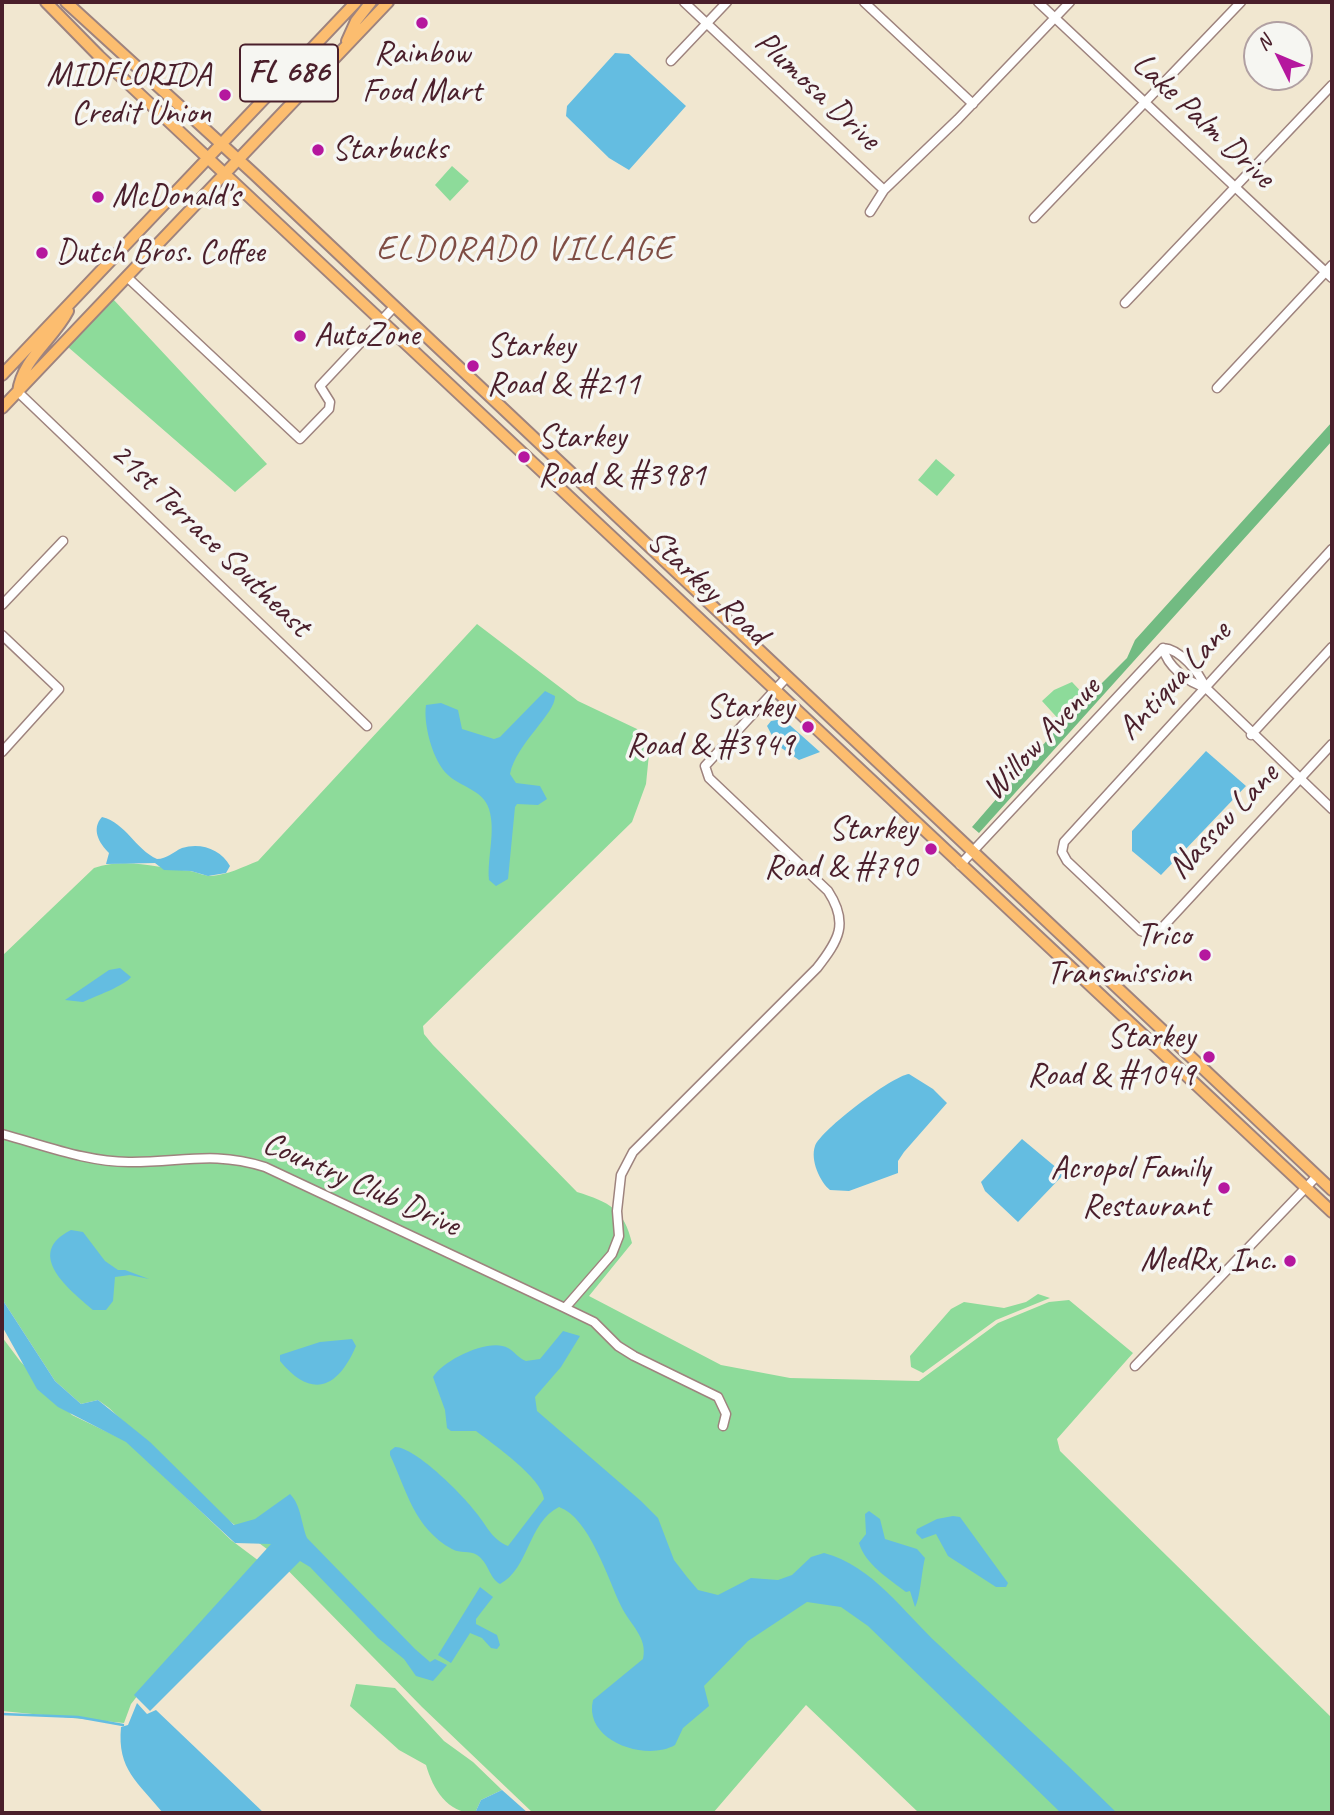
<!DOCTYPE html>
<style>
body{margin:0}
#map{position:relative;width:1334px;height:1815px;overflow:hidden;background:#f1e7d0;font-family:Caveat,sans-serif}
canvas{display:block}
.frame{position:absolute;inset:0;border:4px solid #4a1f2b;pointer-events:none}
.north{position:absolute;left:1243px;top:21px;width:70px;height:70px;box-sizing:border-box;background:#f6f6f2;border:2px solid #b1a0a2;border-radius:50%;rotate:313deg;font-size:19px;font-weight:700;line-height:28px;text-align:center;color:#4a1f2b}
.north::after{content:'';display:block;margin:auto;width:24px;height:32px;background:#b5179e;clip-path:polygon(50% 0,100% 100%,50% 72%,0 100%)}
</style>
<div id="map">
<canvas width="1334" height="1815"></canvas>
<div class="frame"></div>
<div class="north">N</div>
</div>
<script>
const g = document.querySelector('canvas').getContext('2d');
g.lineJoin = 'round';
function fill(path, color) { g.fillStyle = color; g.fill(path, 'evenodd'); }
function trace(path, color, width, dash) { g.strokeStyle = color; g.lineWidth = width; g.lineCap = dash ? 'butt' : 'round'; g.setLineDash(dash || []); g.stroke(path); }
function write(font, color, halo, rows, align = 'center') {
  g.font = font + ' Caveat,sans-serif'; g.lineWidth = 7; g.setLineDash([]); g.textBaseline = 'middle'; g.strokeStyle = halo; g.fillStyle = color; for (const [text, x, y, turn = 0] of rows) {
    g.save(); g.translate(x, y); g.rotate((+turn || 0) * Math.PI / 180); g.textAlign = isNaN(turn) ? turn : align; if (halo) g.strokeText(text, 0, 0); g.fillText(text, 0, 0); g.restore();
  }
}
fill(new Path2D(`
 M452 166 469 181 450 201 435 185Z
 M113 299 267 464 235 492 68 347Z
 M936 459 955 475 937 496 918 480Z
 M477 624 578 701 637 729 650 744 646 784 632 822 423 1026 424 1034 433 1045 577 1192C609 1202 624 1209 632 1243L589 1296 721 1365 790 1378 919 1381 998 1323 1049 1302 1069 1300 1133 1353 1057 1439 1060 1451 1332 1718V1813H919L806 1705 713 1813H533L422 1707 267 1549 228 1520 109 1408 98 1400 81 1404 55 1381 2 1299V956L94 868C126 857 159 868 190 871 197 872 204 876 211 876 227 875 243 867 258 861Z
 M1072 682 1088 699 1062 723 1042 701 1054 690Z
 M1038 1294 1050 1298 996 1320 923 1373 911 1367 910 1356 951 1309 964 1302 1004 1308 1026 1302Z
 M2 1337 20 1361 72 1415 128 1442 231 1540 259 1561 142 1690 131 1704 124 1723 2 1711Z
 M356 1684 395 1688 444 1741 473 1762 502 1790 481 1800 475 1813C447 1813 433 1789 426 1765L399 1750 350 1706Z`), '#8ddb9a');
fill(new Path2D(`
 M1332 422V441L979 833 972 827 1062 723 1127 658 1135 640Z`), '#72bb82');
fill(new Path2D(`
 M615 53 629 54 686 106 629 170 609 158 566 116 567 106Z
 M545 691 555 696C556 713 516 744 510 774L516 783 540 786 547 799 538 805 517 804 515 807 508 879 496 886 489 880C487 857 496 832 489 809 483 790 461 787 448 775 433 762 423 724 426 705L441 703 458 710 462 729 494 739 500 737Z
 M783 719 820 752 799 760 777 745 767 726 771 721Z
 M1206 751 1246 786 1161 875 1132 851V831Z
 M102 817C126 823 135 849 157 859 167 859 173 852 182 848 200 842 221 849 230 866L226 873 208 876 191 871 164 870 155 863 106 864 109 853C99 843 91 829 102 817Z
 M120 968 131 977C126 985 94 997 83 1002L65 1000 109 970Z
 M909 1074 933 1089 947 1103 904 1152 898 1161V1173L849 1191 830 1190C820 1182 810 1160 815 1146 821 1130 892 1076 909 1074Z
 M1022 1139 1064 1174 1018 1222 985 1191 981 1182Z
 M71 1230 83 1232 105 1261 118 1270H125L149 1279 130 1275 115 1277 113 1301 106 1310H93C70 1290 23 1254 71 1230Z
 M2 1299 55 1381 81 1404 98 1400 150 1442 234 1525 255 1519 290 1494C301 1505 301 1523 307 1538L415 1649 430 1662 435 1659 447 1665 433 1681 416 1676 404 1659 378 1638 310 1567 300 1561 150 1711 134 1695 271 1544 235 1543 126 1442 58 1407 37 1389 2 1326Z
 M563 1331 580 1336 561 1367 535 1397 537 1411 641 1501 658 1518 674 1560 687 1577 698 1590 718 1595 751 1578 778 1580 792 1575 811 1557 824 1553C873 1566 903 1612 939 1645 998 1701 1059 1756 1117 1813H1061L868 1626 841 1607 807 1602 748 1641 704 1686 709 1706 683 1728 675 1745C646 1762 583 1741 593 1700L643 1659C648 1637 630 1625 621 1606 608 1579 589 1517 559 1507 528 1522 529 1569 500 1584 489 1578 489 1563 477 1555 470 1550 460 1554 452 1549 414 1528 407 1491 390 1455V1451L395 1447C416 1447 466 1498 478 1515 488 1528 492 1539 508 1546L544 1499C542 1478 493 1444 476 1431H451L447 1428 445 1410 433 1377C443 1360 490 1337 508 1348 515 1352 518 1358 526 1361L540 1359Z
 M352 1339 356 1346C338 1388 312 1400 280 1361V1355L320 1342Z
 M869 1511 880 1519 885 1539 917 1549 925 1558C922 1569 920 1600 915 1607L910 1591 906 1592C889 1579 865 1564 859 1543L866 1534 865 1514Z
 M953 1516 960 1517 1008 1583 1006 1587H996L948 1556 936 1534 922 1539 916 1533 917 1529 937 1519Z
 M480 1587 493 1597 476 1619V1624L497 1635 500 1645 497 1649 491 1648 482 1638 470 1633 451 1663 438 1655Z
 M137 1703 147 1714 156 1710 264 1813H163C138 1782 117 1770 121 1727L128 1725Z
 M502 1790 528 1813H475L481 1800Z`), '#64bde1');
trace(new Path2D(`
 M2 1714 78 1717 123 1725`), '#64bde1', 2.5);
const minor = new Path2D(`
 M684 2 884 190
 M864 2 973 104
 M1038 2 1332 278
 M671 61 727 2
 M870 212 884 190 958 119 1070 2
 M1034 218 1241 2
 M127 277 300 439 329 409 330 402 320 386 394 307
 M1125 303 1332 85
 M1217 388 1332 265
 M18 392 367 726
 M1332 549 1064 842 1062 852 1067 861 1141 931 1151 935 1160 930 1332 744
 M2 605 63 541
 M2 635 59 689 2 752
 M1163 648C1167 666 1188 683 1205 687L1332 809
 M1163 648C1180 649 1199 672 1205 687
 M1251 735 1332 647
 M960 865 1163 648
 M2 1134C43 1145 89 1163 132 1162 183 1162 214 1151 265 1167L565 1308 612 1254 619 1236 617 1211 621 1175 633 1152 817 968C839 940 849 923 828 891L709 778 705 766 786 678
 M565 1308 594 1322 618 1346 634 1356 718 1397 726 1414 723 1426
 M1135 1366 1317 1176`);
const major = new Path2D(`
 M46 2 99 56 1332 1212
 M66 2 253 173 1332 1190
 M347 41 356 21 371 2
 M2 375 356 2
 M18 392C22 359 53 340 68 311
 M2 408 388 2`);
trace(minor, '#9e837e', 11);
trace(major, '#9e837e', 14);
trace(minor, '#fff', 8);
trace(major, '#fcbd6f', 10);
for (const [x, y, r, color] of [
 [422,23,7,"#b5179e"],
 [225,95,7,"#b5179e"],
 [318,150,7,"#b5179e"],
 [98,197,7,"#b5179e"],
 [42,253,7,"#b5179e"],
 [300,336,7,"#b5179e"],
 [473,366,7,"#b5179e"],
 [524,457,7,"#b5179e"],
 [808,727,7,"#b5179e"],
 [931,849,7,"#b5179e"],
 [1205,955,7,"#b5179e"],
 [1209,1057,7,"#b5179e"],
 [1224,1188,7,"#b5179e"],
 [1290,1261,7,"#b5179e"]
]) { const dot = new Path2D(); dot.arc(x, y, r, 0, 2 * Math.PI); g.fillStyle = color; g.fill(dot); trace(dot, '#f6f6f2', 2.5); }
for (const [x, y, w] of [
 [289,73,98]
]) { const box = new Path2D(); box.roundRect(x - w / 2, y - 28.5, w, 57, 5); g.fillStyle = '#f6f6f2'; g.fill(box); trace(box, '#4a1f2b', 2); }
write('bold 32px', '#4a1f2b', null, [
 ["FL 686",289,73]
]);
write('33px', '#4a1f2b', '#f6f6f2', [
 ["Rainbow",422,54,"center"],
 ["Food Mart",422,92,"center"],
 ["MIDFLORIDA",211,76],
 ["Credit Union",211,114],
 ["Starbucks",332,150,"left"],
 ["McDonald's",112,197,"left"],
 ["Dutch Bros. Coffee",56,253,"left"],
 ["AutoZone",314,336,"left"],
 ["Starkey",487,347,"left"],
 ["Road & #211",487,385,"left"],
 ["Starkey",538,438,"left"],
 ["Road & #3981",538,476,"left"],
 ["Starkey",794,708],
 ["Road & #3949",794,746],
 ["Starkey",917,830],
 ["Road & #790",917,868],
 ["Trico",1191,936],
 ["Transmission",1191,974],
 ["Starkey",1195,1038],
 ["Road & #1049",1195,1076],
 ["Acropol Family",1210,1169],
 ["Restaurant",1210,1207],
 ["MedRx, Inc.",1276,1261]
], 'right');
write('33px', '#4a1f2b', '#f6f6f2', [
 ["Plumosa Drive",817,91,43],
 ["Lake Palm Drive",1203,121,43],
 ["21st Terrace Southeast",210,540,44],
 ["Starkey Road",707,588,43],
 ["Antiqua Lane",1175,681,-47],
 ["Willow Avenue",1042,739,-47],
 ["Nassau Lane",1224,822,-47],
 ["Country Club Drive",361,1185,24]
]);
g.letterSpacing = '2px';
write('35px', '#7f4d44', '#f6f6f2', [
 ["ELDORADO VILLAGE",525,250]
]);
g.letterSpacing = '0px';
</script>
